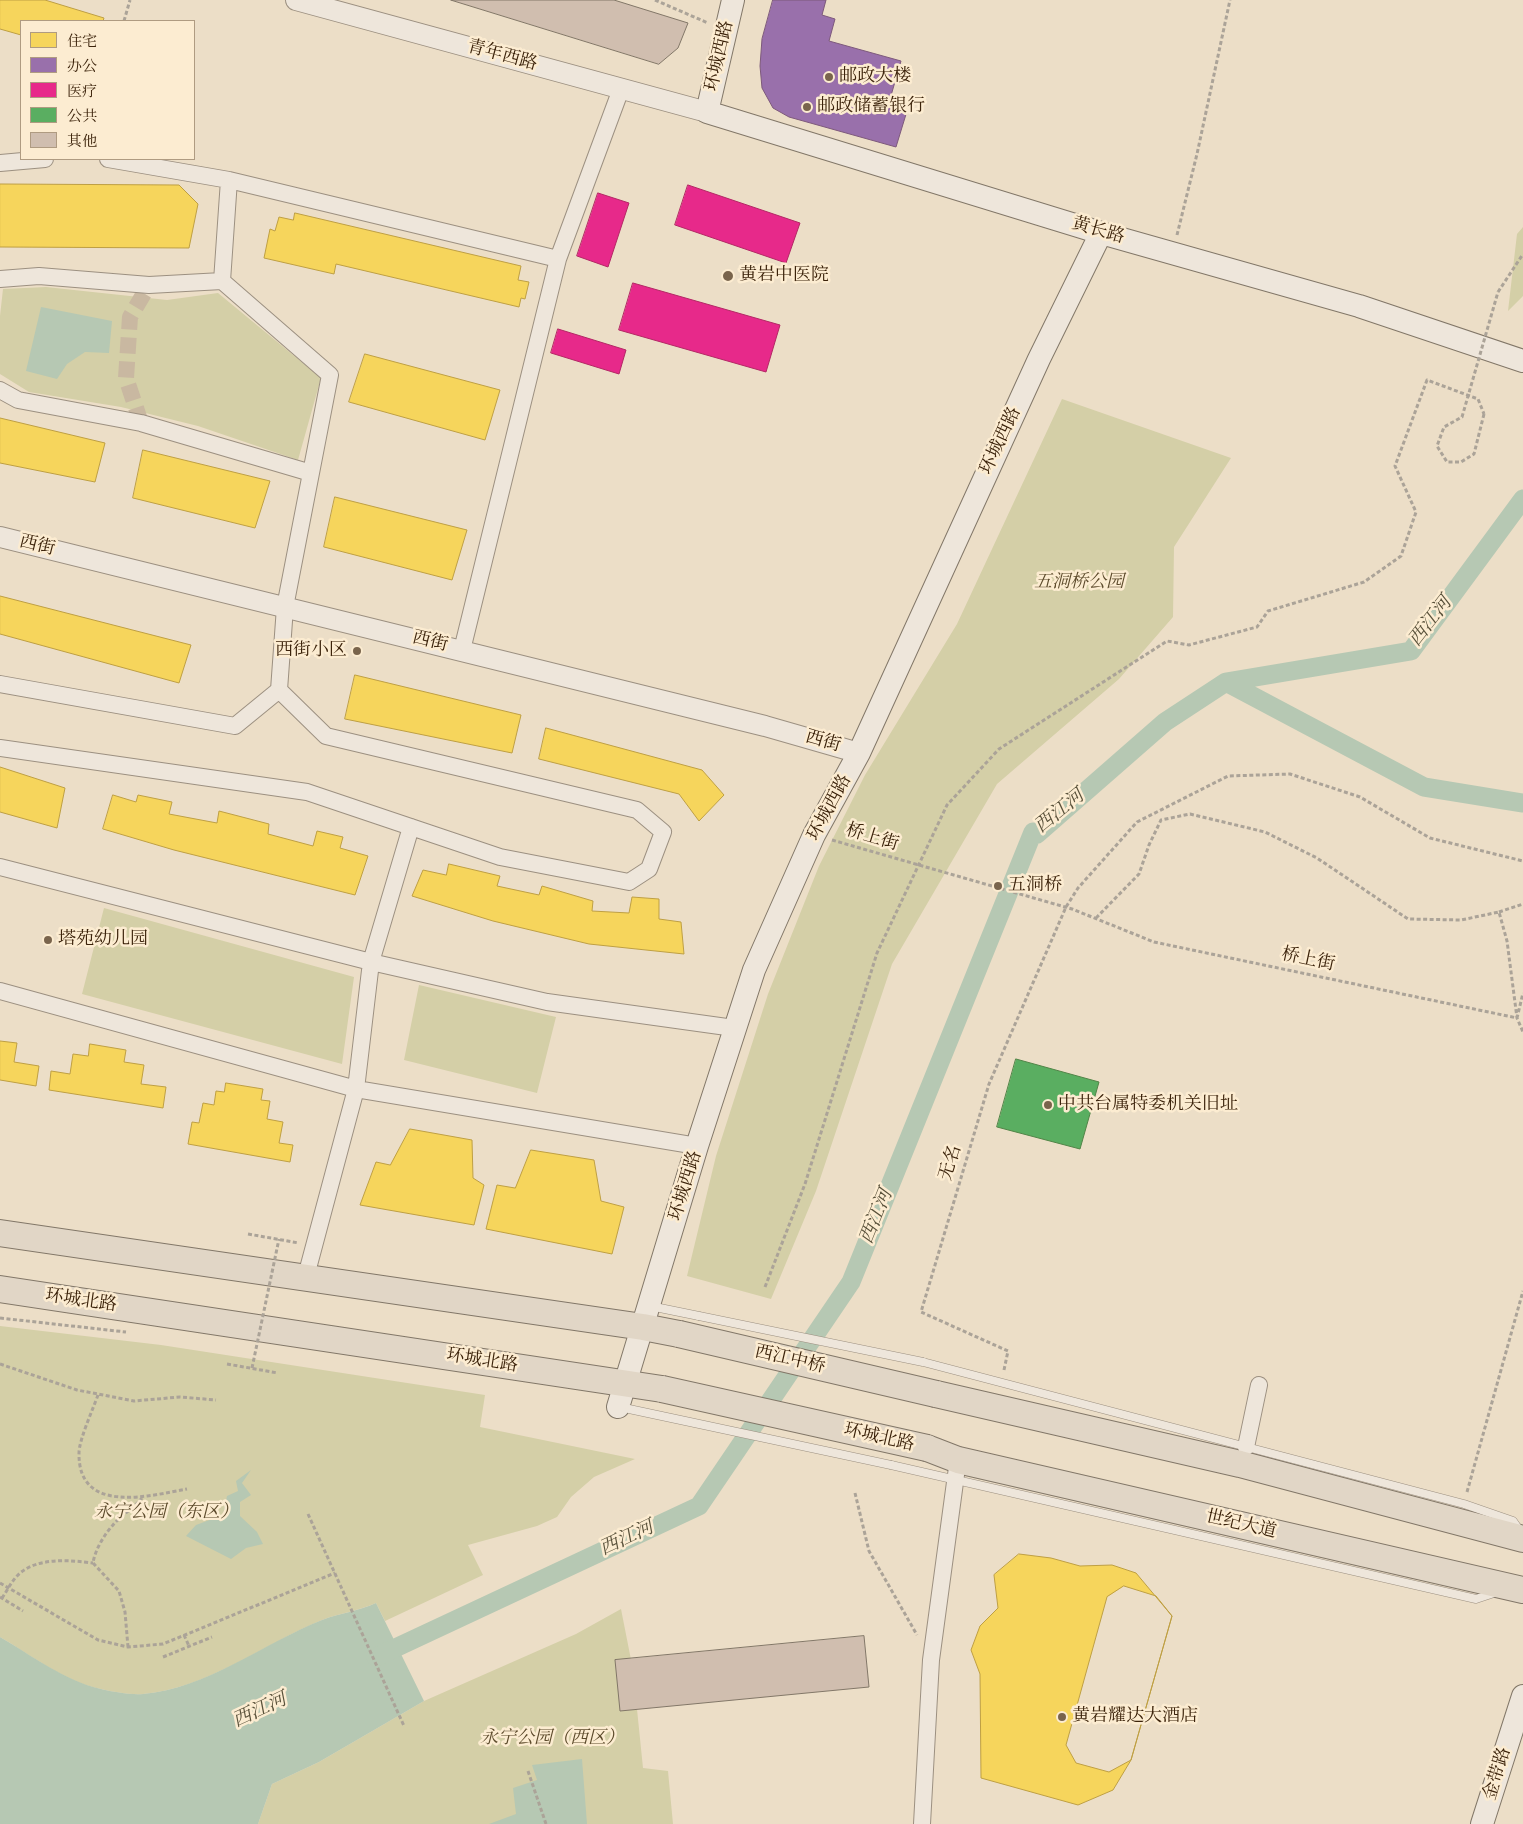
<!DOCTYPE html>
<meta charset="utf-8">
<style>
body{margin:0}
#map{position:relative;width:1523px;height:1824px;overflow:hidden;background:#ecdec7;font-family:Cardo,"Noto Serif SC",serif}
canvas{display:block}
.legend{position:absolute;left:20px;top:20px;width:175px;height:140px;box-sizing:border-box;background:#fcecd1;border:1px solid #af9b81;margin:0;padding:6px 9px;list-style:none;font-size:15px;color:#3b220a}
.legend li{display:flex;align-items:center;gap:10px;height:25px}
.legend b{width:25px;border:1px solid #af9b81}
</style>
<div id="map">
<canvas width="1523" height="1824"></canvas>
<ul class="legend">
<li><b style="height:14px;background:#f6d55c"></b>住宅</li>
<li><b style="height:14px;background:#9970ab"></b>办公</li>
<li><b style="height:14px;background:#e7298a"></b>医疗</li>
<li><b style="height:14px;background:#5aae61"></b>公共</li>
<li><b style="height:14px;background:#d0beaf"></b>其他</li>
</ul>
</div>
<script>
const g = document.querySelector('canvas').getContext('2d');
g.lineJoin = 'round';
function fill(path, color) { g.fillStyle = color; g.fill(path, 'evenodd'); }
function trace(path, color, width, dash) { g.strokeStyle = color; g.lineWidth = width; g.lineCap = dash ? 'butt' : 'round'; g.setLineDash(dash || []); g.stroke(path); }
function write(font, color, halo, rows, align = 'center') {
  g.font = font + ' Cardo,"Noto Serif SC",serif'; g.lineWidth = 5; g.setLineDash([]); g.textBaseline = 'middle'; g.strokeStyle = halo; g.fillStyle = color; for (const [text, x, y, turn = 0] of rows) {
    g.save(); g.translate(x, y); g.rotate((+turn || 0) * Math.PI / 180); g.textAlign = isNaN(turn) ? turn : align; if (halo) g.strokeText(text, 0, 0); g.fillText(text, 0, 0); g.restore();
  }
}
fill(new Path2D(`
 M1523 227V296L1508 311 1517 234Z
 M46 287 167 300 218 293 321 378 298 460 198 426 121 407 29 392 0 374V316L3 289Z
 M1062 399 1231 458 1174 547 1173 617 1119 679 997 784 892 964 816 1191 771 1299 687 1276 716 1156 768 994 819 866 865 775 957 624Z
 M104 908 354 977 342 1064 82 994Z
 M419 985 556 1017 537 1093 404 1060Z
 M0 1326 161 1345 485 1395 480 1427 635 1459 594 1477 571 1497 557 1517 537 1526 468 1545 483 1575 385 1621 376 1603C358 1611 340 1613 322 1620 264 1644 206 1689 143 1694 130 1695 114 1692 101 1689 65 1682 31 1655 0 1637Z
 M621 1609 633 1670 643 1768 668 1771 673 1824H258L272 1784 319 1762 424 1701 576 1634Z`), '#d4cfa7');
fill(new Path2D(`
 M41 307 112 321 109 353 85 352 67 364 57 379 26 371Z
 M251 1470 242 1483 251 1495 240 1502V1516L257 1532 263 1544 246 1548 231 1559 186 1536 196 1525 223 1515 227 1496 238 1491 236 1481Z
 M376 1603 424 1701 319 1762 272 1784 258 1824H0V1637C31 1655 65 1681 101 1689 114 1692 131 1695 143 1694 206 1689 264 1643 322 1620 340 1613 359 1611 376 1603Z
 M582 1759 587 1824H489L516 1814 513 1788 537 1780 532 1765Z`), '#b6c8b3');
const homes = new Path2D(`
 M0 0H45L104 18 103 21H21V35L0 29Z
 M0 184 179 185 198 204 189 248 0 247Z
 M295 213 521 266 518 280 529 282 525 299 521 298 519 307 336 264 334 274 264 258 270 229 275 231 279 217 293 220Z
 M365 354 500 390 485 440 349 402Z
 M0 418 105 443 95 482 0 463Z
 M143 450 270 481 255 528 133 498Z
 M335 497 467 530 452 580 324 547Z
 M0 596 191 645 179 683 0 634Z
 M355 675 521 715 512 753 345 719Z
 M546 728 702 770 724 795 699 821 679 794 539 759Z
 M0 767 65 788 57 828 0 812Z
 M113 795 136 802 138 795 172 802 169 814 217 823 219 811 269 824 268 834 313 846 317 831 343 837 340 848 368 856 355 895 174 850 103 829Z
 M449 864 500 876 497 886 539 895 542 886 593 901 592 911 629 913 632 897 659 899V919L681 922 684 954 589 944 493 921 412 896 423 870 446 875Z
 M0 1041 17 1043 14 1062 39 1066 36 1086 0 1080Z
 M90 1044 126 1050 124 1062 144 1065 141 1084 166 1087 163 1108 49 1090 51 1071 70 1074 73 1054 88 1056Z
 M226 1083 263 1089 261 1100 270 1101 267 1119 283 1122 279 1143 293 1145 290 1162 188 1144 192 1122 199 1123 203 1103 214 1105 216 1091 224 1092Z
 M410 1129 472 1140 473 1178 484 1185 474 1225 360 1205 376 1162 390 1165Z
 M531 1150 594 1160 601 1201 624 1207 612 1254 486 1229 497 1185 515 1188Z
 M1019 1554 1051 1558 1080 1566 1112 1565 1136 1573 1172 1616 1131 1760 1113 1790 1078 1805 981 1778 980 1674 971 1650 980 1626 998 1608 994 1575Z
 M1124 1586 1156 1596 1172 1616 1131 1760 1109 1772 1076 1763 1066 1745 1107 1597Z`);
fill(homes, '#f6d55c');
trace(homes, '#be9f43', 1);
const offices = new Path2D(`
 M773 0H826L822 15 835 19 829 41 901 61 888 106 907 111 896 147 789 117 773 108 762 88 760 66 762 39Z`);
fill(offices, '#9970ab');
trace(offices, '#7d597b', 1);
const health = new Path2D(`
 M688 185 800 223 786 263 675 225Z
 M598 193 629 203 608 267 577 256Z
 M633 283 780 325 766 372 619 330Z
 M558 329 626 350 619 374 551 353Z`);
fill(health, '#e7298a');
trace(health, '#b32764', 1);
const public = new Path2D(`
 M1016 1059 1099 1082 1080 1149 997 1127Z`);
fill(public, '#5aae61');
trace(public, '#518447', 1);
trace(new Path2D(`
 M1226 682 1424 787 1523 803
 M376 1657 699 1506 851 1282 1033 832 1037 834 1165 722 1226 682 1411 651 1523 499`), '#b6c8b3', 19);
const building = new Path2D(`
 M451 0H614L688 23 678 48 659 64Z
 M864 1636 869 1687 620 1711 615 1660Z`);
fill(building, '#d0beaf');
trace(building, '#827768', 1);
trace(new Path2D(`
 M141 423 126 378 130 317 149 285`), '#c9b8a1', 16, [16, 8]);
const service = new Path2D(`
 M650 1306 699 1316
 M923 1362 1464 1504 1513 1521 1520 1531
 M891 1465 1476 1599 1497 1592`);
const minor = new Path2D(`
 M108 159 229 180 558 259
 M0 163 45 159
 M0 279 39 276 149 285 222 281 330 375 285 607 279 690 235 726 0 684
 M222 281 229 180
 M0 390 18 400 141 423 311 473
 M462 650 558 259 621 89
 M0 748 307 792 500 857 629 882 649 869 663 832 637 810 326 736 279 690
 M0 867 371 962 547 1002 734 1028
 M0 991 356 1089 697 1146
 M306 1276 356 1089 371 962 411 827
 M1246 1447 1259 1385
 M922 1824 931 1660 958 1460`);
const tertiary = new Path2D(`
 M296 0 707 112
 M0 537 765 726 859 753`);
const secondary = new Path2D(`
 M733 0 707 112 1101 233 1359 306 1523 361
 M618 1407 697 1146 754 970 814 835 859 753 1039 359 1101 233
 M1482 1824 1523 1696`);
const primary = new Path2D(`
 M0 1233 643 1327 679 1334
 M0 1289 662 1389
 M936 1394 1240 1464 1523 1539
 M927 1448 958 1460 1523 1590`);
trace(service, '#9c9081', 9);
trace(minor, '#9c9081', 18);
trace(tertiary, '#9c9081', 22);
trace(secondary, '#827768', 24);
trace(primary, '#827768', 28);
trace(new Path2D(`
 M655 0 708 23
 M124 21 130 0
 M1177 235 1197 154 1230 0
 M1498 292 1523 254
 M832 840 1072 909 1154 942 1517 1018 1523 993
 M1499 912 1523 904
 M1096 918 1139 874 1149 845 1161 820 1190 814 1265 832 1317 858 1408 919 1461 920 1499 912 1507 941 1517 1018 1523 1032
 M248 1234 299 1243
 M765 1287 805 1184 877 953 947 805 999 749 1167 641 1189 645 1257 627 1268 611 1364 582 1401 556 1416 512 1395 466 1427 380 1478 399 1484 414
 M0 1318 126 1332
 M0 1364 77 1390 134 1401 180 1397 216 1400
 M227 1364 278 1373
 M1004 1370 1008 1351 921 1312 989 1084 1066 907 1078 888 1137 822 1228 776 1290 774 1360 797 1430 838 1523 861
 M98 1395C93 1409 79 1440 79 1453 78 1515 149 1496 187 1489
 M1467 1492 1523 1291
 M855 1493 869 1551 917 1635
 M308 1514 404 1726
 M0 1583 98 1640 128 1647 163 1644 335 1573
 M0 1597 23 1611
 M2 1598C7 1591 11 1582 18 1575 36 1557 70 1560 93 1563
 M184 1635 189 1646
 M128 1647 125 1612 119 1591 93 1563C95 1550 104 1535 113 1525 121 1515 133 1509 142 1498
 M163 1657 212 1637
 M528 1771 546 1824`), '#aba398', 3, [4, 2.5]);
trace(service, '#eee6db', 8);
trace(minor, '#eee6db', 16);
trace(tertiary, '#eee6db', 20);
trace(secondary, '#eee6db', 22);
trace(primary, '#e1d6c6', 26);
const serviceBridge = new Path2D(`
 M699 1316 923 1362
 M629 1409 891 1465`);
const primaryBridge = new Path2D(`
 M679 1334 936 1394
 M662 1389 927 1448`);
trace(serviceBridge, '#9c9081', 9, []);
trace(primaryBridge, '#827768', 28, []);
trace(new Path2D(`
 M1484 414 1474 454 1461 462H1447L1437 446 1444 427 1462 417 1498 292
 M252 1368 279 1239`), '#aba398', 3, [4, 2.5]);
trace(serviceBridge, '#eee6db', 8);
trace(primaryBridge, '#e1d6c6', 26);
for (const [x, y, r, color] of [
 [829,77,5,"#79644c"],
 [807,107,5,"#79644c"],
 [728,276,6,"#79644c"],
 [357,651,5,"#79644c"],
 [998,886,5,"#79644c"],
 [48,940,5,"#79644c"],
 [1048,1105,5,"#79644c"],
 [1062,1717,5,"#79644c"]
]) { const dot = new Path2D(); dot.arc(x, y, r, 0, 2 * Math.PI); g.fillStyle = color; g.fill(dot); trace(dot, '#fcecd1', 2); }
write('18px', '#3b220a', '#fcecd1', [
 ["青年西路",502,56,15],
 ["环城西路",720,56,-77],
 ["黄长路",1098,231,16],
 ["环城西路",1001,441,-65],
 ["西街",37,546,14],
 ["西街",430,642,14],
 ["西街",823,742,16],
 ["环城西路",830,808,-62],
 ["桥上街",872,838,17],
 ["桥上街",1308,960,12],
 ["无名",951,1163,-73],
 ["环城西路",686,1186,-73],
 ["环城北路",81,1301,8],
 ["西江中桥",790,1360,13],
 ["环城北路",482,1361,9],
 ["环城北路",879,1438,13],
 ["世纪大道",1241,1525,13],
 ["金带路",1498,1774,-73]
]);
write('18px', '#3b220a', '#fcecd1', [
 ["邮政大楼",839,77],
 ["邮政储蓄银行",817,107],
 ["黄岩中医院",739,276],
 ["西街小区",347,651,"right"],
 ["五洞桥",1008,886],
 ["塔苑幼儿园",58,940],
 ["中共台属特委机关旧址",1058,1105],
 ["黄岩耀达大酒店",1072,1717]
], 'left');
write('italic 18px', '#5c4a2b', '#fcecd1', [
 ["五洞桥公园",1079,583],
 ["永宁公园（东区）",166,1513],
 ["永宁公园（西区）",552,1739]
]);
write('italic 19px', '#59513a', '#fcecd1', [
 ["西江河",1431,622,-52],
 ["西江河",1060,812,-39],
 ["西江河",877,1217,-68],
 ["西江河",627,1539,-25],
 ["西江河",260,1711,-25]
]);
</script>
